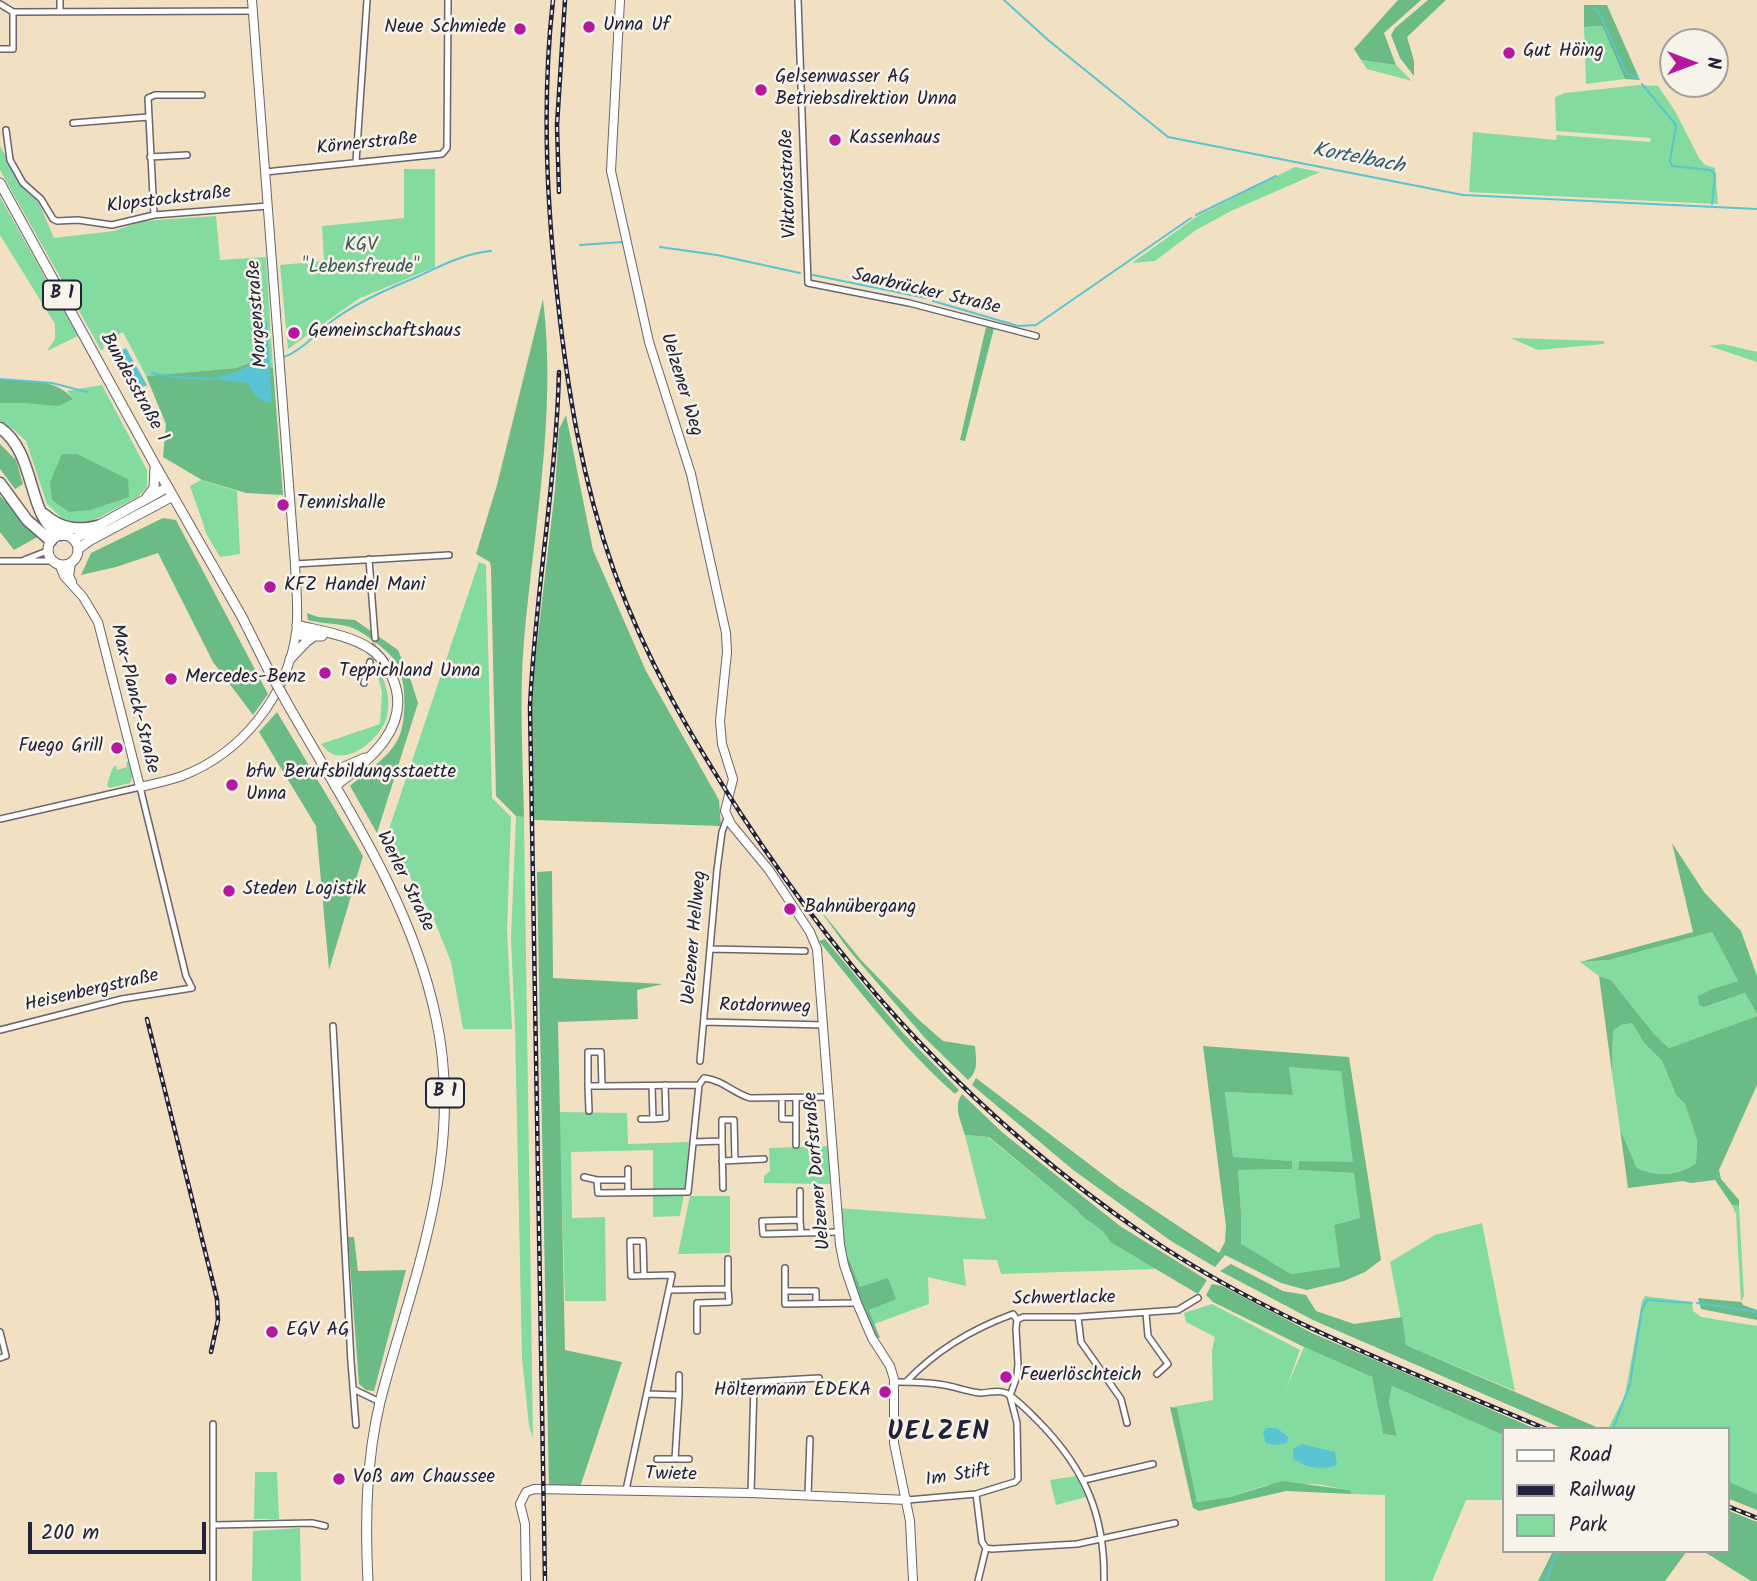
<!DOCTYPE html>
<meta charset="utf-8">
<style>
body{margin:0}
#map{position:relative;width:1757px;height:1581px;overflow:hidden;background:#f2e0c3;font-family:Kalam,sans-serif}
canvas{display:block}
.legend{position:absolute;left:1502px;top:1427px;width:228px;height:126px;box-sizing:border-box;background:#f7f3e8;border:2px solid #a29fa3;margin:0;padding:9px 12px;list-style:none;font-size:21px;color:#22223b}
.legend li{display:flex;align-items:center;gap:14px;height:35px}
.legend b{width:35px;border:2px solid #a29fa3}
.north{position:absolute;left:1659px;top:28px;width:70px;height:70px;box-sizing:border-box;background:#f7f3e8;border:2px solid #a29fa3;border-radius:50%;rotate:90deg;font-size:19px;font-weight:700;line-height:28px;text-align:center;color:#22223b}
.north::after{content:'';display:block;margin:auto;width:24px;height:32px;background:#b5179e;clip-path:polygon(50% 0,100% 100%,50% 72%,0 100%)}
.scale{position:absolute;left:28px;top:1522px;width:178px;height:32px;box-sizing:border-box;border:4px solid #22223b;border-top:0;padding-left:9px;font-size:21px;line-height:24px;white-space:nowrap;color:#22223b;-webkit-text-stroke:5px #f7f3e8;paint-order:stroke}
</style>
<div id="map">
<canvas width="1757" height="1581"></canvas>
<ul class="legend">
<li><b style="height:9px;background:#fff"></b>Road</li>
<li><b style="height:9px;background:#22223b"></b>Railway</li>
<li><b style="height:19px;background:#84db9f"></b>Park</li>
</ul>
<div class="north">N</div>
<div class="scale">200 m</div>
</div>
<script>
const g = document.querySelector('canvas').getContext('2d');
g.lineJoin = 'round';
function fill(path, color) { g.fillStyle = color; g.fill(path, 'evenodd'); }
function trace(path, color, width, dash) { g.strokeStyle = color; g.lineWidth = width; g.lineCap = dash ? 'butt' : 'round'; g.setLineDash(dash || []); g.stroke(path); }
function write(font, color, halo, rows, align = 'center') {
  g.font = font + ' Kalam,sans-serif'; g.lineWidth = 5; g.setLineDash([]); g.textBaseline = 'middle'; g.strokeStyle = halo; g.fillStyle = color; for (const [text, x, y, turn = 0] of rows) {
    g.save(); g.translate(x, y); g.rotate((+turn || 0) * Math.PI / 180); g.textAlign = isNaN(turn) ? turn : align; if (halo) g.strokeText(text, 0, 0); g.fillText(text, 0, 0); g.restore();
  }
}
fill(new Path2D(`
 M1602 26 1625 79 1586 84 1584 27Z
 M1361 60 1396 65 1412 81 1367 69Z
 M1639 85 1658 86 1675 111 1699 158 1705 165 1715 168 1718 204 1469 192 1473 132 1556 140 1557 135 1650 142 1651 138 1556 131 1555 97 1565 93Z
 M0 146 26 191 39 203 54 238 114 231 143 221 216 216 220 260 266 257 273 368 256 360 236 368 146 376 123 332 103 343 104 349 101 350 0 170Z
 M1295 167 1320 172 1231 211 1196 230 1155 261 1132 263 1196 217Z
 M404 169H435V267L358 299 288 349 280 265 324 261 322 226 404 218Z
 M0 197 78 336 47 351 55 339V324L0 235Z
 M1511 338 1604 341V344L1538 350Z
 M1723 344 1757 352V362L1709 346Z
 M102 385 147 470V487L138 497 100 517 84 524 67 523 47 504 26 441 13 429 0 421V403L73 399 67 391Z
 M201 480 237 491 240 554 220 557 207 535 190 486Z
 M479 562 486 565V569L492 798 511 817 507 930 512 1029H463L451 962 435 922 387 835Z
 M376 669H379C386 684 391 699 387 716 383 736 349 766 329 752 326 750 324 747 321 744L380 724 382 692Z
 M129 761 133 775 130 783 109 788 107 785 112 769 116 765 117 770 127 767 126 762Z
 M516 816 524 817 533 1438 529 1426 522 1357 515 1028 511 938Z
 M1712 932 1738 981 1712 989 1699 996V1004L1706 1007 1745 993 1757 1016 1669 1048 1655 1035 1611 980 1599 976 1580 962 1609 960Z
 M1632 1023 1644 1043 1662 1061 1676 1095 1685 1104 1697 1140 1696 1163C1679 1176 1656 1177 1637 1168L1620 1129 1612 1073 1613 1030 1621 1025Z
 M1289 1067 1341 1070 1354 1163 1299 1161 1298 1170 1355 1173 1360 1218 1334 1225 1341 1267 1291 1274 1240 1244 1241 1212 1238 1170 1292 1169V1161L1233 1158 1225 1092 1293 1095Z
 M559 1112 627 1113 628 1144 689 1142 685 1189 680 1216 653 1217V1150L571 1152 572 1218 605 1217 606 1301H565Z
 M965 1135 988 1137 1077 1210C1086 1223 1104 1227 1110 1242L1156 1269 1001 1274 997 1260 963 1259 966 1286 928 1277 929 1304 874 1324 869 1310 895 1298 860 1287 849 1259H843L837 1208 986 1219Z
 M829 1146 830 1184 764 1183V1176L770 1171 769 1148Z
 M690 1196H730V1253L678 1254Z
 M1732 1205 1739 1206 1744 1296 1741 1302 1736 1214Z
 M1482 1223 1515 1391 1406 1345 1390 1262 1435 1235Z
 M1645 1296 1692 1302 1693 1311 1701 1317 1757 1326V1494L1727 1481V1429H1608L1625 1395 1642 1301Z
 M1212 1304 1300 1350 1286 1389 1304 1347 1372 1377 1383 1434 1397 1436 1389 1402 1392 1386 1503 1435V1500H1466L1432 1581H1385V1495L1352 1494 1349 1490 1316 1484 1267 1485 1230 1497 1197 1502 1177 1408 1172 1407 1213 1400 1212 1350 1215 1337 1186 1322 1184 1313Z
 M255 1472H277L279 1519H254Z
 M1076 1476 1086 1497 1056 1505 1050 1480Z
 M300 1528 301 1581H252L253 1531Z`), '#84db9f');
fill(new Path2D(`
 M1398 0H1421L1384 33 1396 65 1361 60 1354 49Z
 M1428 0H1446L1407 37 1414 61V76L1400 58 1391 35 1395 28Z
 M1584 5H1607L1640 80 1625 79 1602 26 1584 27Z
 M543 299C557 413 534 527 524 641 519 699 523 759 524 817L516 816 496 796 491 568 490 562 476 554 497 485Z
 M986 327 994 328 965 441 960 440Z
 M256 360 273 368 283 495 246 493 202 480 163 457 166 424 146 376 236 368Z
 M0 379C26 381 56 378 73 399L58 406 25 403H0Z
 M566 415 593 550 646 671 719 800 721 826 534 820 532 709 535 661 555 490 559 429Z
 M0 444 16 460 23 484 15 489 0 469Z
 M62 454H77L128 479 129 497 91 510 69 512 52 500 50 482Z
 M0 496 39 536 14 550 0 532Z
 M163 518 176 520 268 694 253 715 213 662 158 553 116 567 81 575 91 553Z
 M307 613 318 617 355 620 398 650 411 681 418 703 377 833 350 786C366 772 390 757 399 737 407 720 406 679 397 663 390 652 363 631 350 627 337 623 322 624 308 620Z
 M277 712 363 856 329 970 316 826 259 732Z
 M1672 843 1704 892 1741 931 1757 976V1015L1745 993 1705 1007 1699 1005 1698 996 1712 989 1738 981 1712 932 1609 960 1580 962 1693 932Z
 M552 871 553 978 663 984 637 990 638 1019 558 1022 565 1350 622 1362 579 1490 549 1489 537 872Z
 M817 906 861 960 919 1020 943 1041 975 1046C976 1059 979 1071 968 1080L925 1038 848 949Z
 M825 939 903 1033 959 1090 955 1094C904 1049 862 994 819 941Z
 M1599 976 1611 980 1655 1035 1669 1048 1757 1016V1085L1719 1170 1721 1179 1739 1200V1206L1732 1205 1715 1180 1691 1183 1683 1181 1628 1188 1620 1129 1637 1168C1656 1177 1679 1176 1696 1163L1697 1140 1685 1104 1676 1095 1662 1061 1644 1043 1632 1023 1621 1025 1613 1031 1612 1073Z
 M1203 1046 1349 1057 1381 1260 1365 1272 1344 1281 1307 1290 1281 1283 1225 1255 1215 1267 1171 1241 1072 1169 972 1085 976 1078 1118 1186 1219 1253 1225 1242 1226 1226ZM1289 1067 1341 1071 1353 1162 1299 1161 1298 1170 1354 1173 1360 1218 1334 1225 1340 1267 1291 1274 1241 1244V1212L1238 1170 1292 1169V1161L1233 1157 1225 1092 1293 1095Z
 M962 1094 1003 1133 1120 1226 1207 1280 1198 1294 1110 1242C1104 1227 1086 1223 1077 1210L989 1137 965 1135C961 1121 953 1107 962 1094Z
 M348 1237H354L358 1271 406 1270 374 1391 366 1390 359 1384Z
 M843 1259H849L860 1287 888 1278 896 1299 869 1310 880 1338H872Z
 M1231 1264 1283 1291 1306 1295 1316 1311 1354 1324 1402 1317 1406 1345 1601 1429H1564L1313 1320 1220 1271Z
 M1212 1284 1222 1286 1314 1334 1536 1429H1503V1435L1392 1386 1389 1402 1397 1436 1383 1434 1372 1377 1304 1347 1213 1302 1206 1295Z
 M1698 1298 1741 1302 1743 1305 1757 1310V1320L1701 1309Z
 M1170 1407 1177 1408 1197 1502 1230 1497 1282 1481 1349 1490 1352 1494 1286 1491 1199 1511 1193 1508Z
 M1727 1481 1757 1494V1510L1727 1498Z
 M1727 1510 1757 1522V1581H1751L1703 1551H1727Z
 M1553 1551H1687L1665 1581H1538Z`), '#6bbb86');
fill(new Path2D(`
 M267 321 272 403C257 400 255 396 248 383L211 379 236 372 250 365C253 348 254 334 267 321Z
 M126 348 147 385 133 392 113 354Z
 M1266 1428H1277L1288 1437 1287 1443 1274 1445 1266 1443 1263 1433Z
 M1302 1444 1335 1452 1337 1465C1321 1470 1306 1469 1293 1458V1449Z`), '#59c4d3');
trace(new Path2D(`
 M1004 0 1048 40 1168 137 1463 195 1757 209
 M1593 8 1598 10 1626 73 1638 78
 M1642 84 1676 125 1670 161 1672 166 1710 170 1715 174 1712 204
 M1196 215 1276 176
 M580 245 623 242
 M660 247 717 255 800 273
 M813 275 926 298
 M933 301 1018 326 1036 325 1191 218
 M284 357C303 350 319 330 336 318 362 300 390 288 419 276 442 265 466 253 491 251
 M152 373 173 377 210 379
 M0 379 52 383 87 392
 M1697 1303 1757 1312
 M1613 1429 1630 1384 1642 1309 1647 1300 1692 1303
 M1545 1581 1559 1551`), '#59c4d3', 2);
trace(new Path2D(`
 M370 662 375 638`), '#c8baa8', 5, [5, 2.5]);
const street = new Path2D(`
 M798 0 808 283 909 303 1036 336
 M0 4 13 12 253 11
 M60 12V0
 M0 49H13V12
 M73 123 148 117
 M6 130 10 160 23 183 41 199 53 219 57 221 78 220 112 225 154 215 268 206
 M150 157 187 155
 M356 162 367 0
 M265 172 442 154 447 148 448 0
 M154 215 148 98 155 95H202
 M369 559 375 638
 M24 560 47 551
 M0 561H51
 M295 564 449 555
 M364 683 370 662
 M0 819 140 787 186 976 192 988 122 999 0 1030
 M710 949 805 951
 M705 1022 824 1025
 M333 1026 351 1362 356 1425
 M700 1061 717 870 722 832 727 818
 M699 1085 704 1078C723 1080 733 1093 750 1098L829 1097
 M588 1086 589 1111
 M602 1086H588V1052H601L602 1086 699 1085
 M652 1086 653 1119 666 1118 665 1085
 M782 1098V1119H796
 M796 1098V1145
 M641 1119H653
 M722 1141V1120H734L735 1160
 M693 1142 722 1141 723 1188
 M722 1161 764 1159
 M628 1169V1180
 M584 1177 597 1180
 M800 1191V1220
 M628 1193V1180H597L598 1193 688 1192 699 1085
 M801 1233 800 1220 762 1221 763 1234 839 1232
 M785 1268V1304L857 1303
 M669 1290 728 1289V1259
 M785 1291H816V1304
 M1146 1313 1148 1336 1168 1364 1157 1374
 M1078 1317 1081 1342 1121 1399 1127 1423
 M1017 1320 1023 1317H1078L1178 1310 1198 1298
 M697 1331V1303L729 1302 728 1289
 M0 1332 6 1356 0 1358
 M895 1382C912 1382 932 1382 949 1386 959 1388 969 1392 980 1393 989 1393 998 1389 1006 1393 1018 1400 1029 1412 1039 1422 1085 1469 1105 1515 1104 1581
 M906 1382C936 1350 972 1329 1013 1314L1017 1320
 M733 1383 819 1378V1386
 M353 1389 380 1402
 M647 1394 679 1395 675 1459H657
 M679 1395V1375
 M675 1459H689
 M1084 1480 1153 1464
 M626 1490 672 1275 631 1276 630 1241H643L644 1275
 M751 1493 754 1384
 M976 1494 982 1542 986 1548 992 1549 1077 1544 1175 1523
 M808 1495 810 1439
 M907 1500 976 1494 1015 1482 1018 1479 1017 1423 1010 1396 1017 1376 1018 1364 1016 1329 1017 1320
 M213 1525 312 1523 325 1526
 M213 1581V1424
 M978 1581 986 1548`);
const secondary = new Path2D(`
 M620 0 611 171 649 342 691 474 726 633 727 652 720 721 722 744 733 779 725 811 731 824 769 870 810 932 817 949 840 1245 844 1265 857 1303 872 1338 890 1366 894 1379V1443L910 1521 913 1581
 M71 563 69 576 72 582
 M60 566 64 576 83 597 98 622 140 787C154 784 168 781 182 776 242 753 286 697 296 634 299 612 296 587 295 564L252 0
 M526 1581 525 1524 520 1504 526 1492 534 1489 751 1493 907 1500`);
const primary = new Path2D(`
 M0 183 154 463 242 617 267 667
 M147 497 154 488 155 468
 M48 550a15 15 0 1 1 30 0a15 15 0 1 1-30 0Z
 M74 539 168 487
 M78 549 89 541 173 496
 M297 625C320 631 349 635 369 648 379 654 387 666 392 677 414 725 369 761 335 786
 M296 635 322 636
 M290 659 306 642 314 636
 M287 703C344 803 412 903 436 1018 452 1091 444 1166 426 1238 413 1293 394 1347 380 1402 366 1461 365 1521 368 1581
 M328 774 365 758`);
const highway = new Path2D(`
 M0 428C37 453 27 520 61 535
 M0 483 27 520 51 541
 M44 514C62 530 80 531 101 525`);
trace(street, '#6b646b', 8);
trace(secondary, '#6b646b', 10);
trace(primary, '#6b646b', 11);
trace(highway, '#6b646b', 13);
trace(street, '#fff', 5);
trace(secondary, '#fff', 8);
trace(primary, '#fff', 9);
trace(highway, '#fff', 10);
const rail = new Path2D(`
 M553 0C542 98 546 196 557 293 567 388 582 481 614 571 645 658 691 737 741 814 852 984 978 1120 1145 1235 1266 1318 1411 1372 1546 1429
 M559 192 557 125 565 0
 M147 1019 217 1299 218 1320 211 1352
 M1727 1506 1757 1518
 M545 1581 530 707C535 595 556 484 559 372`);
trace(rail, '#22223b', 4.5);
trace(rail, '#f7f3e8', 2, [5]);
const primaryBridge = new Path2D(`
 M267 667 287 703`);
trace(primaryBridge, '#6b646b', 11, []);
trace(primaryBridge, '#fff', 9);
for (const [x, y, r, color] of [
 [589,27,7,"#b5179e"],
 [520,29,7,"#b5179e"],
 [1509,53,7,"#b5179e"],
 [761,90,7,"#b5179e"],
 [835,140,7,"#b5179e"],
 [294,333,7,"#b5179e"],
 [283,505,7,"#b5179e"],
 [270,587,7,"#b5179e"],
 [325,673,7,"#b5179e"],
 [171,679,7,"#b5179e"],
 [117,748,7,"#b5179e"],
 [232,785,7,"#b5179e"],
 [229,891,7,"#b5179e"],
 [790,909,7,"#b5179e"],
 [272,1332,7,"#b5179e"],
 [1006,1377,7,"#b5179e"],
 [885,1392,7,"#b5179e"],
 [339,1479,7,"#b5179e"]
]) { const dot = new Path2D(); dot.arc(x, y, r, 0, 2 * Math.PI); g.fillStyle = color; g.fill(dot); trace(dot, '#f7f3e8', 2.5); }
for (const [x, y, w] of [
 [62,295,38],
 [445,1093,38]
]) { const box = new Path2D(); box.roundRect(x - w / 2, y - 14.5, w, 29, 5); g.fillStyle = '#f7f3e8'; g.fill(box); trace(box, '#22223b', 2); }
write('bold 18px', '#22223b', null, [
 ["B 1",62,295],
 ["B 1",445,1093]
]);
write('19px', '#22223b', '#f7f3e8', [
 ["Unna Uf",603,27],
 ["Neue Schmiede",506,29,"right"],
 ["Gut Höing",1523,53],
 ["Gelsenwasser AG",775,79],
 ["Betriebsdirektion Unna",775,101],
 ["Kassenhaus",849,140],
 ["Gemeinschaftshaus",308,333],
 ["Tennishalle",297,505],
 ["KFZ Handel Mani",284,587],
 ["Teppichland Unna",339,673],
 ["Mercedes-Benz",185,679],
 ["Fuego Grill",103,748,"right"],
 ["bfw Berufsbildungsstaette",246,774],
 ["Unna",246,796],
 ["Steden Logistik",243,891],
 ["Bahnübergang",804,909],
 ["EGV AG",286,1332],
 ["Feuerlöschteich",1020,1377],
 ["Höltermann EDEKA",871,1392,"right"],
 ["Voß am Chaussee",353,1479]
], 'left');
write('19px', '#22223b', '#f7f3e8', [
 ["Körnerstraße",367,145,-6],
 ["Viktoriastraße",790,184,-92],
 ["Klopstockstraße",169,201,-7],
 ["Saarbrücker Straße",926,293,13],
 ["Morgenstraße",259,314,-94],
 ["Uelzener Weg",680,385,73],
 ["Bundesstraße 1",133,388,61],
 ["Max-Planck-Straße",133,699,76],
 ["Werler Straße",404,882,64],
 ["Uelzener Hellweg",696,938,-85],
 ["Heisenbergstraße",92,992,-13],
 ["Rotdornweg",765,1008,1],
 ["Uelzener Dorfstraße",819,1171,-95],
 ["Schwertlacke",1064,1300,-1],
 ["Twiete",671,1476,1],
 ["Im Stift",958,1477,-9]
]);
write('19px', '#3f5a59', '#f7f3e8', [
 ["KGV",361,247],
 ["\"Lebensfreude\"",361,269]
]);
write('italic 21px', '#355b70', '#f7f3e8', [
 ["Kortelbach",1358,160,11]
]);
g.letterSpacing = '2px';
write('bold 26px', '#22223b', '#f7f3e8', [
 ["UELZEN",939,1435]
]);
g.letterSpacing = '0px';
</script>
